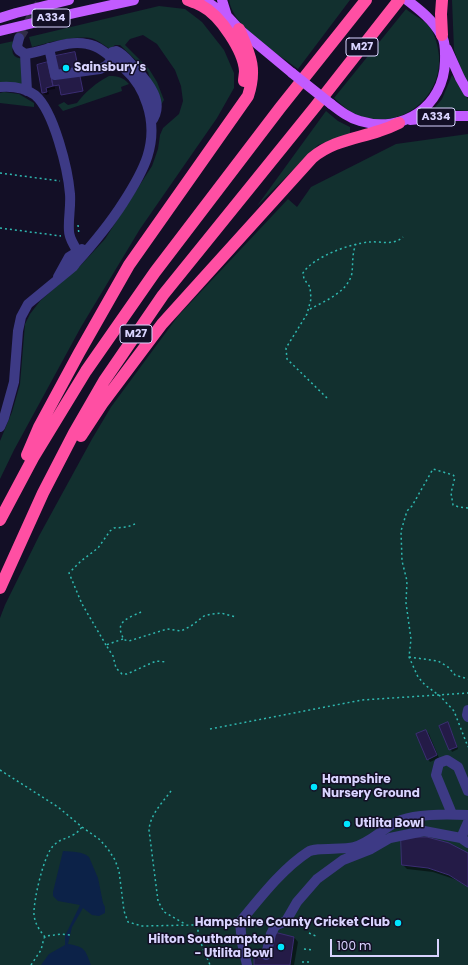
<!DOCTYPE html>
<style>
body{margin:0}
#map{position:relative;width:468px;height:965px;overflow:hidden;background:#130f26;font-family:Poppins,sans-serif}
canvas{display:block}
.scale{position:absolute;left:330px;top:939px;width:109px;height:18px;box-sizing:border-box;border:2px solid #d9d4ff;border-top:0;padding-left:5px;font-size:12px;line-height:14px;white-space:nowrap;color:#d9d4ff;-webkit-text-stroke:3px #130f26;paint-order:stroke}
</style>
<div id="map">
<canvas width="468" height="965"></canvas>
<div class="scale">100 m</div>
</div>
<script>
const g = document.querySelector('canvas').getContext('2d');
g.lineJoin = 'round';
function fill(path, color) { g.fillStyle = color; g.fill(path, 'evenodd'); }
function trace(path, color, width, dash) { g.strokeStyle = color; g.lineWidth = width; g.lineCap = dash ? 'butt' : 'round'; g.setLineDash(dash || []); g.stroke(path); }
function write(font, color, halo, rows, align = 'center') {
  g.font = font + ' Poppins,sans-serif'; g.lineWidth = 3; g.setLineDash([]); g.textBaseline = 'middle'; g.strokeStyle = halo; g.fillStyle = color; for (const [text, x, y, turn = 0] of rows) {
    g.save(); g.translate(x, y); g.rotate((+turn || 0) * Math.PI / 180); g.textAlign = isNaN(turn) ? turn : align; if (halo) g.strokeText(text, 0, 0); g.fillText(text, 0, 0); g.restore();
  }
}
fill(new Path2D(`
 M229 0H350L298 69C277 53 233 28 229 0Z
 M452 0H468V89L454 50Z
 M159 6 185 9 202 22 224 50 234 73V88L217 118 140 229 81 327 14 450 0 479V441L12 412 20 384 25 324 30 314 40 301 81 265 105 239 152 166 158 149 160 135 163 128 179 114 183 101 181 86 175 70 157 44 143 35 130 39 125 45 149 69 157 82 164 100 159 108 148 72 120 45H115L110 49C105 46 99 41 94 39 79 34 47 43 32 47L29 37Z
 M406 9C412 14 422 19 428 25 435 33 438 46 439 56 442 98 402 129 362 117 351 114 342 105 334 98Z
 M14 41C12 51 10 57 23 59V85L0 83V44Z
 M452 75 468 99V111L456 110 431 112 442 99Z
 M109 76C118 76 123 77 129 84L121 87 122 91 63 111 58 105 64 102 68 105 77 103C85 92 97 82 109 76Z
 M4 92 19 94 34 103V107L0 103V93Z
 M326 111 338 121 350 127V134L318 145 257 206Z
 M468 134V965H0V618L5 605 39 536 92 439 111 407 178 316 288 199 297 207 311 187 396 144Z`), '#12302f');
fill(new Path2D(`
 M63 851C73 852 82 851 89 857L98 878 103 903 105 907V913L99 916 92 915 83 908 72 927 68 944C85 947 85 949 91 965H41L49 954 65 945V936L80 905 58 901 53 896V892Z`), '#0c2248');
fill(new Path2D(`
 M75 53 83 91 63 95 60 86H55V89L48 90 49 94 46 95 43 92 38 65Z
 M449 725 458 749 452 752 441 726Z
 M426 731 429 734 439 758 430 762 428 759Z
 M468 854V886L454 879 433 872 407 869 403 865Z
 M294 937 298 942 294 965H255L267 960Z`), '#0007');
const building = new Path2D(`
 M75 52 83 91 61 95 59 85 53 86 49 67 55 56Z
 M48 62 53 86 46 88 47 92 42 93 37 65Z
 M448 722 457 747 449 750 439 726Z
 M426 730 437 755 427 760 416 734Z
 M401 837H427L449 843 468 853V887L449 875 428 868 402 865Z
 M274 932 294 937 290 965H254V957L266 959Z`);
fill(building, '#241b47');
trace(building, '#3b2d73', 1);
trace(new Path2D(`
 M19 38 42 0`), '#312d47', 10, [10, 5]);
trace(new Path2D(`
 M0 173 60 181
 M78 225 79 235
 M0 228 61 236
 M310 309C325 301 348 292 352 273 353 263 352 253 356 244
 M327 398 287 359 286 348 307 314 311 299 310 287 304 279 303 273C313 257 351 243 370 242 381 241 393 246 403 237
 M468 508 459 507 453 505 451 493 455 477 453 475 433 469 412 506 407 511 401 531 402 561 407 581 406 603 411 639 409 657 418 677 425 685 440 696 454 711 468 747
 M141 612C131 617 115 621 122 635 123 639 124 640 129 641L167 629 181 631 191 626 204 616 212 614 221 613 236 617
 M123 639 106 645 113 656 116 668 122 674H127L156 661 166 662
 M106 645 82 604 69 573 81 561 98 548 110 531 114 528 127 527 135 524
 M409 657 438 661 448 667 455 675 468 679
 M210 729 362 700 468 693
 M0 770 58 807 82 827 99 839 108 849 115 860 119 871 124 911 128 922 142 926 195 925 198 927V936L210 965
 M171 791C162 803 150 815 149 830L158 901 164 912 185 924
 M316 919 325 924
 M309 933 318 937
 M45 937C40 931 35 924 34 915 33 902 44 853 54 845 63 836 72 840 82 827
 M304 949 314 950
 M302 962H312
 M31 965 41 950 44 938 47 936 61 934 71 935`), '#2fb8b0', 1.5, [2, 3]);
trace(new Path2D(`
 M19 38 17 46 19 50 25 54C45 52 67 39 87 44 101 46 114 60 125 69 136 79 143 91 147 104 160 143 143 172 123 203 109 225 93 244 76 263
 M49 48 55 75 100 69 106 66 113 59
 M25 54 27 91
 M109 56 112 52 116 51C124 54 129 62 135 68 148 82 166 103 151 122
 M0 87C12 86 25 88 35 95 54 111 68 170 70 194 71 207 68 219 69 231 69 245 86 252 73 267L28 304 21 317 18 331 14 382 4 418 0 427
 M58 277 69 257 82 249
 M468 710 467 715 468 717
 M452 814 436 775 439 763 447 760 458 767 468 791
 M461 838 468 822
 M266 955 271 934 275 926 286 921 297 902 317 879 343 860 371 849 390 838 424 831 461 838 468 843
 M247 965 242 943 240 922C260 898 282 869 308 852 315 847 343 850 354 847 369 843 379 832 393 824 410 813 448 814 468 815`), '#3d3a85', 10);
trace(new Path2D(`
 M205 0 227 16
 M222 0 227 16 239 29 292 73
 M0 18 16 13 69 0
 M0 31 75 13 134 0
 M447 49 460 78 468 92
 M331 104C340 111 349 118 360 121 402 134 444 107 445 61 445 53 446 42 441 35 433 20 420 10 407 0
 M410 120 452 116H468`), '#c25bff', 10);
trace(new Path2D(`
 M188 0C192 2 198 3 202 6 220 15 244 51 245 71 245 74 244 78 244 81
 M442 35 441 14 442 0
 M81 436 102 404 162 324 312 158C332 141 355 139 379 131 386 129 393 126 399 123
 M27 455 39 427 79 353 129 265 248 96C257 68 250 55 239 29
 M0 520 33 458 86 371 155 272 280 108 366 0
 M0 588 43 493 74 433 104 381 163 295 315 107 399 0`), '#ff4fa3', 12);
trace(new Path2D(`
 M292 73 331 104`), '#c25bff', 10);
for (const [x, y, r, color] of [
 [66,68,4,"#00e5ff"],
 [314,787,4,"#00e5ff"],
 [347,824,4,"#00e5ff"],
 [398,923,4,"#00e5ff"],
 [281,947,4,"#00e5ff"]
]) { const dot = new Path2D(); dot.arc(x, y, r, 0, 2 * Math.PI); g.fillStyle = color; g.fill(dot); trace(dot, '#130f26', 1.5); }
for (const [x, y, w] of [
 [51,18,38],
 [362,47,32],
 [436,117,38],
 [136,334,32]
]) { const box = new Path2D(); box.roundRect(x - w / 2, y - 9, w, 18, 3); g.fillStyle = '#130f26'; g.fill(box); trace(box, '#d9d4ff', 1); }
write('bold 11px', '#d9d4ff', null, [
 ["A334",51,18],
 ["M27",362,47],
 ["A334",436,117],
 ["M27",136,334]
]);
write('bold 12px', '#d9d4ff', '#130f26', [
 ["Sainsbury's",74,68],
 ["Hampshire",322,780],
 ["Nursery Ground",322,794],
 ["Utilita Bowl",355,824],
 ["Hampshire County Cricket Club",390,923,"right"],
 ["Hilton Southampton",273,940,"right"],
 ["- Utilita Bowl",273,954,"right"]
], 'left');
</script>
